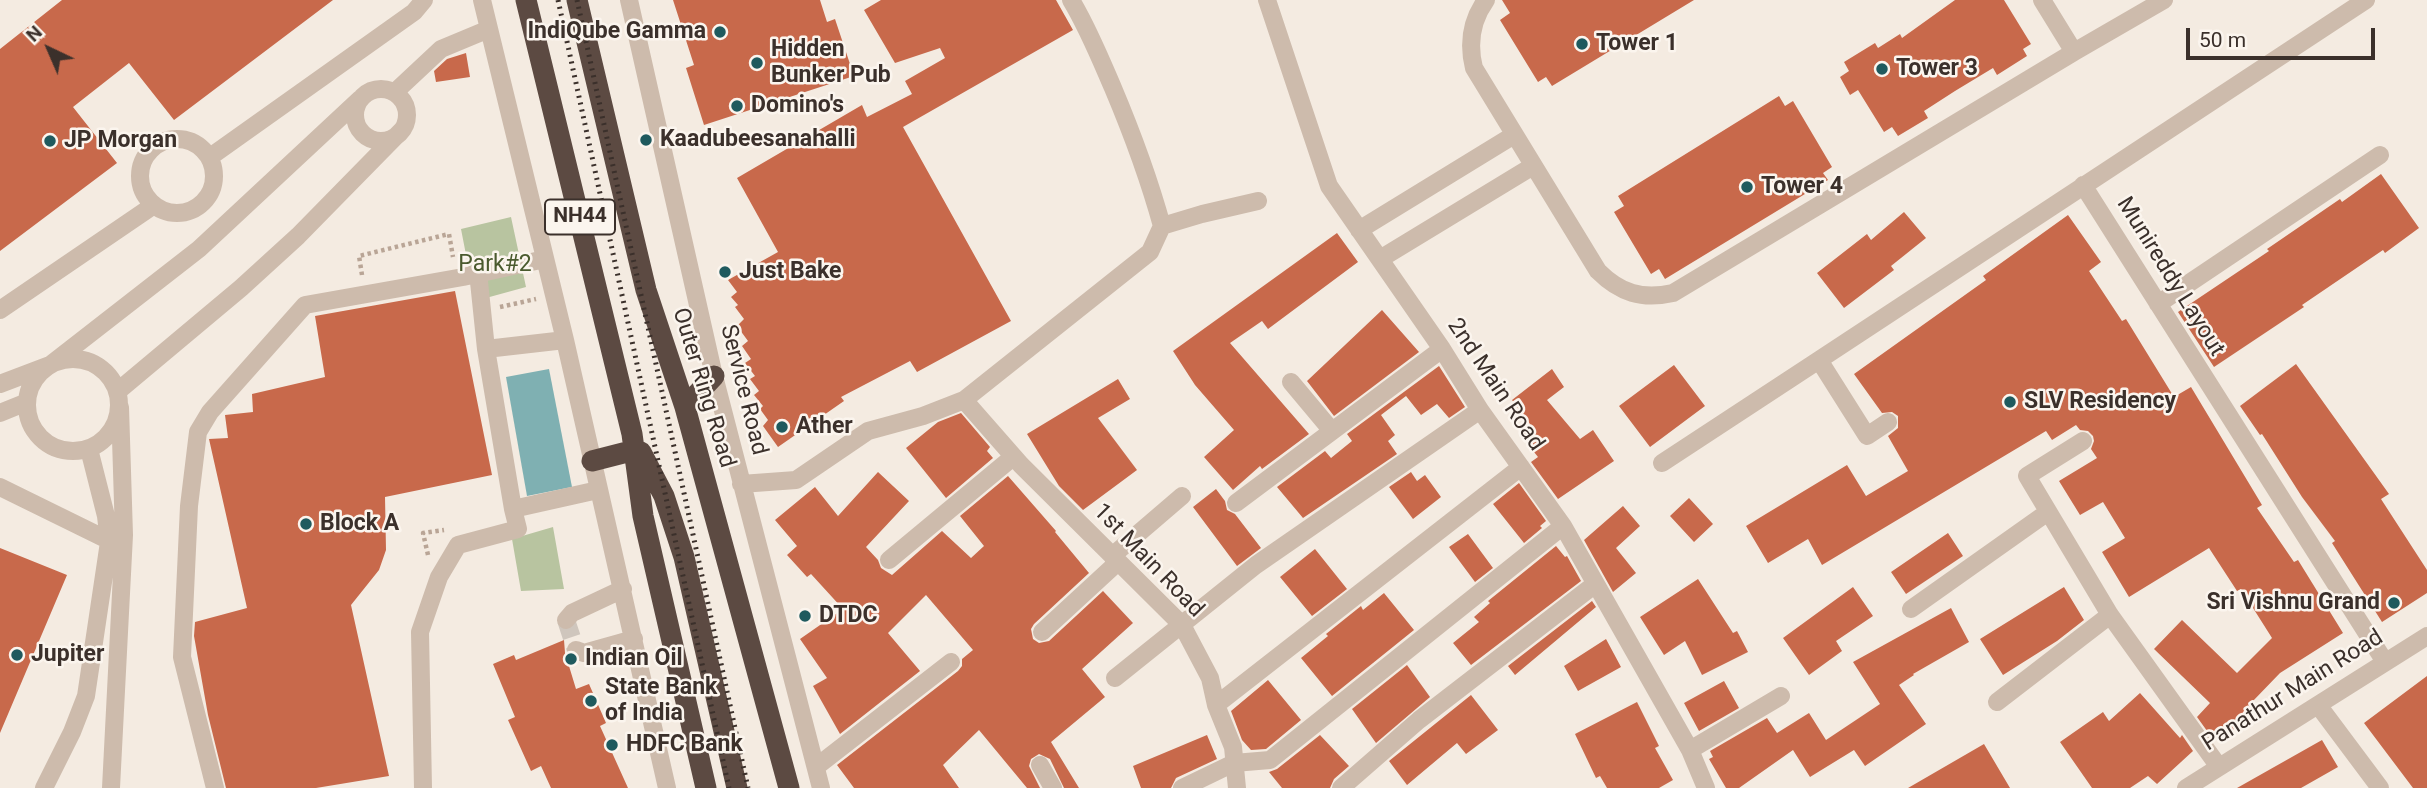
<!DOCTYPE html>
<style>
body{margin:0}
#map{position:relative;width:2427px;height:788px;overflow:hidden;background:#f4ebe1;font-family:Roboto,sans-serif}
canvas{display:block}
.north{position:absolute;left:14px;top:14px;width:70px;height:70px;-webkit-text-stroke:5px #fbf5ee;paint-order:stroke;rotate:316deg;font-size:19px;font-weight:700;line-height:28px;text-align:center;color:#3b302b}
.north::after{content:'';display:block;margin:auto;width:24px;height:32px;background:#3b302b;clip-path:polygon(50% 0,100% 100%,50% 72%,0 100%)}
.scale{position:absolute;left:2186px;top:28px;width:189px;height:32px;box-sizing:border-box;border:4px solid #3b302b;border-top:0;padding-left:9px;font-size:21px;line-height:24px;white-space:nowrap;color:#3b302b;-webkit-text-stroke:5px #fbf5ee;paint-order:stroke}
</style>
<div id="map">
<canvas width="2427" height="788"></canvas>
<div class="north">N</div>
<div class="scale">50 m</div>
</div>
<script>
const g = document.querySelector('canvas').getContext('2d');
g.lineJoin = 'round';
function fill(path, color) { g.fillStyle = color; g.fill(path, 'evenodd'); }
function trace(path, color, width, dash) { g.strokeStyle = color; g.lineWidth = width; g.lineCap = dash ? 'butt' : 'round'; g.setLineDash(dash || []); g.stroke(path); }
function write(font, color, halo, rows, align = 'center') {
  g.font = font + ' Roboto,sans-serif'; g.lineWidth = 5; g.setLineDash([]); g.textBaseline = 'middle'; g.strokeStyle = halo; g.fillStyle = color; for (const [text, x, y, turn = 0] of rows) {
    g.save(); g.translate(x, y); g.rotate((+turn || 0) * Math.PI / 180); g.textAlign = isNaN(turn) ? turn : align; if (halo) g.strokeText(text, 0, 0); g.fillText(text, 0, 0); g.restore();
  }
}
fill(new Path2D(`
 M511 217 526 287 475 301 461 229Z
 M553 527 564 589 521 591 512 539Z`), '#b8c4a0');
fill(new Path2D(`
 M549 369 572 487 527 496 506 377Z`), '#7fb0b2');
fill(new Path2D(`
 M62 0H333L174 120 129 63 73 107 117 163 0 251V49Z
 M673 0H820L827 22 835 19 854 76 704 125 686 68 694 65Z
 M881 0H1056L1073 30 903 127 1011 321 917 372 910 361 841 397 844 401 778 447 763 426 768 420 760 409 763 406 754 395 759 391 750 379 755 376 745 363 751 359 742 346 748 341 737 326 744 319 735 307 738 305 731 297 737 292 728 280 778 252 737 178 862 105 867 117 912 94 905 81 945 58 940 48 895 63 864 10Z
 M1502 0H1694L1552 86 1546 77 1538 82 1500 20 1510 13Z
 M1955 0H2004L2031 44 2023 49 2027 56 1997 75 1993 68 1955 91 1924 111 1928 118 1898 136 1892 127 1884 132 1858 90 1850 95 1840 77 1849 71 1844 62 1875 43 1878 48 1900 34 1902 38Z
 M466 53 470 77 436 82 434 71 447 59Z
 M1779 96 1785 106 1793 101 1832 167 1823 173 1828 180 1665 279 1659 269 1651 274 1614 212 1624 206 1618 196Z
 M2381 174 2419 228 2385 253 2383 250 2302 305 2304 307 2214 367 2178 312 2269 251 2267 249 2340 199 2342 202Z
 M1904 212 1926 238 1891 266 1894 270 1844 308 1817 273 1867 234 1871 240Z
 M2068 215 2101 262 2089 271 2122 321 2126 319 2174 397 2191 387 2262 505 2257 508 2294 562 2298 560 2343 633 2280 673 2252 702 2258 708 2226 736 2217 729 2210 735 2197 717 2210 703 2154 649 2182 620 2237 673 2272 638 2241 589 2237 591 2209 548 2129 597 2102 552 2125 538 2103 502 2080 515 2059 481 2097 458 2091 449 2094 441 2093 436 2088 431 2080 430 2076 425 2052 440 2046 431 1822 565 1808 539 1768 563 1746 526 1847 465 1866 496 1908 471 1888 436 1898 428V416L1892 412 1882 413 1854 374 1986 280 1983 276Z
 M1337 233 1358 262 1268 329 1262 321 1230 343 1309 434 1262 469 1260 466 1233 490 1204 457 1234 430 1195 385 1173 351Z
 M455 291 492 475 385 497 386 550 379 570 351 605 389 776 316 788H226L208 715 194 636 195 622 247 608 209 439 228 438 225 415 253 412 252 394 325 377 315 316Z
 M1382 310 1419 352 1334 416 1307 381Z
 M2296 364 2389 494 2381 499 2427 570V593L2382 622 2332 543 2335 541 2302 497 2262 434 2260 435 2240 406Z
 M1674 365 1705 406 1650 447 1619 406Z
 M1439 366 1465 407 1449 418 1437 404 1421 415 1406 396 1381 415 1395 435 1388 441 1397 454 1303 518 1277 487 1325 451 1331 458 1352 441 1347 434Z
 M1552 369 1564 387 1547 400 1580 439 1593 430 1614 461 1558 499 1531 462 1538 457 1519 433 1530 424 1512 400Z
 M1118 379 1130 399 1098 418 1137 470 1083 510 1059 486 1027 434Z
 M961 413 990 447 987 451 993 458 946 498 906 448 938 422Z
 M878 472 909 501 866 547 878 560 881 568 892 575 942 531 971 558 984 546 960 516 1008 476 1056 531 1055 532 1089 573 1034 624 1031 629 1033 639 1039 643 1049 641 1103 591 1133 623 1082 669 1105 697 1051 742 1079 788H1064L1050 759 1039 754 1031 759 1029 766 1040 788H1027L979 730 943 765 959 788H854L837 765 958 671 962 666V659L973 650 926 595 888 633 920 671 840 734 813 686 827 678 800 639 843 609 811 574 807 577 787 555 797 546 775 520 815 487 838 516Z
 M1411 472 1417 481 1425 475 1441 497 1413 519 1389 487Z
 M1519 483 1546 521 1540 526 1542 528 1524 543 1493 504Z
 M1216 489 1225 501 1227 510 1235 514 1261 548 1237 566 1193 507Z
 M1689 498 1713 524 1694 542 1670 516Z
 M1623 506 1640 526 1616 548 1636 573 1613 592 1584 540Z
 M1948 533 1963 556 1906 594 1891 572Z
 M1468 534 1493 568 1475 582 1449 547Z
 M1556 546 1565 557 1567 556 1581 581 1471 665 1453 643 1479 622 1474 617 1490 603 1488 601Z
 M0 548 67 575 0 733Z
 M1315 549 1347 589 1312 616 1280 577Z
 M1698 579 1733 633 1737 631 1748 652 1702 675 1685 641 1664 655 1640 617Z
 M1853 587 1873 616 1836 641 1842 651 1809 675 1783 638Z
 M2064 587 2084 620 2057 641 2003 675 1980 639Z
 M1384 593 1414 630 1332 696 1301 658 1328 636 1326 634 1361 606 1363 610Z
 M1592 601 1596 607 1515 675 1508 666Z
 M1951 608 1969 642 1913 674 1914 675 1899 685 1926 724 1865 766 1854 750 1810 777 1793 750 1739 788H1726L1709 759 1713 757 1710 751 1767 718 1777 733 1809 713 1826 740 1880 704 1853 662Z
 M1606 639 1621 667 1578 691 1564 666Z
 M564 640 565 653 576 689 589 684 606 723 600 726 628 788H551L541 766 531 771 508 720 515 717 493 664 514 655 516 660Z
 M1407 665 1430 697 1376 743 1352 709Z
 M2427 676V788H2413L2364 723Z
 M1268 680 1301 720 1266 749 1251 750 1242 740 1231 711Z
 M1724 681 1739 708 1699 731 1684 703Z
 M2140 693 2180 738 2182 735 2193 751 2157 784 2148 776 2130 788H2092L2060 742 2103 712 2109 721Z
 M1471 695 1498 730 1466 754 1457 743 1407 785 1389 761Z
 M1637 702 1659 746 1655 748 1673 780 1659 788H1607L1600 776 1596 778 1575 734Z
 M1207 735 1217 759 1176 778 1171 788H1141L1133 766Z
 M1320 735 1349 766 1334 779 1330 788H1282L1269 772 1277 769Z
 M2322 740 2338 767 2301 788H2237Z
 M1984 744 2010 788H1908Z`), '#c8694b');
trace(new Path2D(`
 M566 620 576 650`), '#cfc6bd', 18, [18, 9]);
trace(new Path2D(`
 M362 275 359 256 449 234 453 257
 M500 307 536 299
 M428 555 423 533 444 530`), '#b9a596', 4.5, [3.5, 3.5]);
trace(new Path2D(`
 M482 0 565 340 667 788
 M629 0 714 376 821 788
 M1267 0 1329 186 1442 349 1480 410 1563 526 1690 750 1706 788
 M1486 0C1471 21 1468 44 1474 68L1598 271C1620 293 1642 300 1673 293L2074 52 2042 0
 M2074 52 2164 0
 M355 115a26 26 0 1 1 52 0a26 26 0 1 1-52 0Z
 M395 92 441 49 489 29
 M140 176a37 37 0 1 1 74 0a37 37 0 1 1-74 0Z
 M210 157 414 12 424 0
 M2083 185 2385 662
 M1162 226 1202 214 1258 201
 M1359 230 1514 135
 M1380 259 1533 166
 M478 272 486 349 513 509
 M2158 304 2380 155
 M0 310 154 205
 M486 349 565 340
 M27 405a46 46 0 1 1 92 0a46 46 0 1 1-92 0Z
 M1819 360 2366 0
 M1291 382 1332 431
 M0 384 50 365 199 249 360 99
 M118 391 241 288 298 236 403 129
 M964 400 1021 465 1182 625 1210 678 1216 705 1233 747 1237 788
 M0 413 27 402
 M2083 441 2027 476 2110 615 2219 767
 M1662 463 1819 360 1867 436 1888 422
 M741 484 796 480 868 431 923 416 964 400 1150 252 1162 226C1149 179 1132 133 1113 88 1100 58 1088 28 1071 0
 M0 487 116 544
 M1236 503 1442 349
 M1112 556 1182 496
 M889 560 1013 457
 M1911 609 2048 512
 M566 620 572 613 623 589
 M1042 632 1118 562
 M576 650 584 653 634 639
 M1115 678 1256 565 1480 410
 M1997 702 2110 615
 M1216 705 1521 467
 M2318 705 2380 788
 M1690 750 1781 696
 M1040 765 1053 788
 M816 767 951 662
 M44 788 72 732 86 696 109 542 106 516 89 449
 M111 788 124 535 120 407
 M215 788 182 657 189 506 198 432 210 412 305 305 463 277 545 259
 M423 788 420 632 439 577 458 545 518 529 513 509 598 490
 M1182 788 1234 763 1270 760 1563 526
 M1341 788 1419 720 1594 585
 M2186 788 2427 636`), '#cdbbac', 18);
trace(new Path2D(`
 M526 0 632 434 643 516 706 788
 M577 0 646 290 685 407 789 788
 M685 407 714 376
 M641 452 664 496 684 557 737 788
 M592 461 635 450`), '#5c4a42', 21);
trace(new Path2D(`
 M558 0 729 788
 M577 0 748 788`), '#3b302b', 5, [2, 5]);
for (const [x, y, r, color] of [
 [720,32,7,"#1f5a5e"],
 [1582,44,7,"#1f5a5e"],
 [757,63,7,"#1f5a5e"],
 [1882,69,7,"#1f5a5e"],
 [737,106,7,"#1f5a5e"],
 [646,140,7,"#1f5a5e"],
 [50,141,7,"#1f5a5e"],
 [1747,187,7,"#1f5a5e"],
 [725,272,7,"#1f5a5e"],
 [2010,402,7,"#1f5a5e"],
 [782,427,7,"#1f5a5e"],
 [306,524,7,"#1f5a5e"],
 [2394,603,7,"#1f5a5e"],
 [805,616,7,"#1f5a5e"],
 [17,655,7,"#1f5a5e"],
 [571,659,7,"#1f5a5e"],
 [591,701,7,"#1f5a5e"],
 [612,745,7,"#1f5a5e"]
]) { const dot = new Path2D(); dot.arc(x, y, r, 0, 2 * Math.PI); g.fillStyle = color; g.fill(dot); trace(dot, '#fbf5ee', 2.5); }
for (const [x, y, w] of [
 [580,217,70]
]) { const box = new Path2D(); box.roundRect(x - w / 2, y - 17.5, w, 35, 5); g.fillStyle = '#fbf5ee'; g.fill(box); trace(box, '#3b302b', 2); }
write('bold 21px', '#3b302b', null, [
 ["NH44",580,217]
]);
write('bold 23px', '#3b302b', '#fbf5ee', [
 ["IndiQube Gamma",706,32,"right"],
 ["Tower 1",1596,44],
 ["Hidden",771,50],
 ["Bunker Pub",771,76],
 ["Tower 3",1896,69],
 ["Domino's",751,106],
 ["Kaadubeesanahalli",660,140],
 ["JP Morgan",64,141],
 ["Tower 4",1761,187],
 ["Just Bake",739,272],
 ["SLV Residency",2024,402],
 ["Ather",796,427],
 ["Block A",320,524],
 ["Sri Vishnu Grand",2380,603,"right"],
 ["DTDC",819,616],
 ["Jupiter",31,655],
 ["Indian Oil",585,659],
 ["State Bank",605,688],
 ["of India",605,714],
 ["HDFC Bank",626,745]
], 'left');
write('23px', '#4a5a2e', '#fbf5ee', [
 ["Park#2",495,265]
]);
write('23px', '#3b302b', '#fbf5ee', [
 ["Munireddy Layout",2170,277,58],
 ["2nd Main Road",1495,385,56],
 ["Outer Ring Road",703,388,73],
 ["Service Road",743,390,76],
 ["1st Main Road",1148,561,46],
 ["Panathur Main Road",2293,691,-32]
]);
</script>
